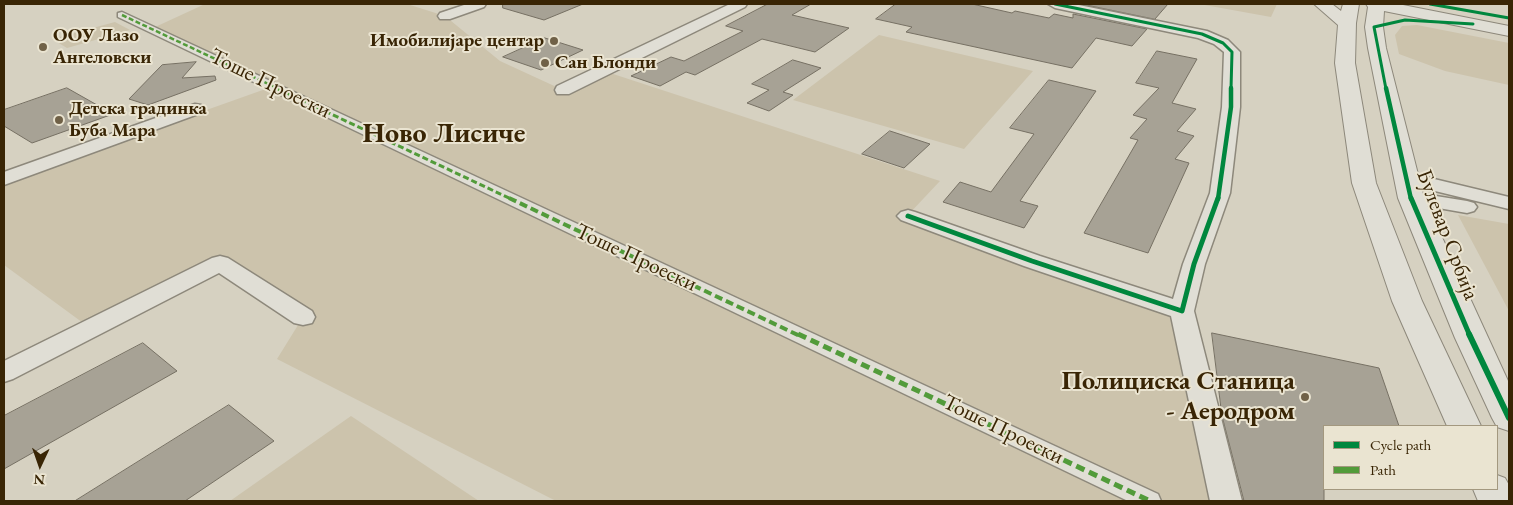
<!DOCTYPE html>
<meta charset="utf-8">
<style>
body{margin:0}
#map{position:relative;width:1513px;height:505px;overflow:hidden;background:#d6d1c1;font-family:"EB Garamond",serif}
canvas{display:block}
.frame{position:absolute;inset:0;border:5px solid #392505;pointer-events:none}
.legend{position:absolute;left:1323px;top:425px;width:175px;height:65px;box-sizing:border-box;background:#eae4d1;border:1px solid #a3987f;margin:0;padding:6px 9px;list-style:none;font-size:15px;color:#392505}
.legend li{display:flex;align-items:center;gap:10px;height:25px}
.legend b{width:25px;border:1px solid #a3987f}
.north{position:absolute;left:15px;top:440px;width:50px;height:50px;-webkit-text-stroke:4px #eae4d1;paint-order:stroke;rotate:183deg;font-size:14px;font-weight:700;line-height:20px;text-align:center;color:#392505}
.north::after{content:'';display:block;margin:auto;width:18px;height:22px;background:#392505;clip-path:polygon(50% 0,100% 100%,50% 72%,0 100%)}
</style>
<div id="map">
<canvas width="1513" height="505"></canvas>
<div class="frame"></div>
<ul class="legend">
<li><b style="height:6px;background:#00873e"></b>Cycle path</li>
<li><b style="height:6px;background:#529b3a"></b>Path</li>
</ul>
<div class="north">N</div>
</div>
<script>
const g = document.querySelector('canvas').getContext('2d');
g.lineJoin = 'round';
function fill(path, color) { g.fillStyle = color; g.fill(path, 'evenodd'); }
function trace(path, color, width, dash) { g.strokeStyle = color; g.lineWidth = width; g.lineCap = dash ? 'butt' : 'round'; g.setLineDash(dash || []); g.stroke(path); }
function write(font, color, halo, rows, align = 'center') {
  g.font = font + ' "EB Garamond",serif'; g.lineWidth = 4; g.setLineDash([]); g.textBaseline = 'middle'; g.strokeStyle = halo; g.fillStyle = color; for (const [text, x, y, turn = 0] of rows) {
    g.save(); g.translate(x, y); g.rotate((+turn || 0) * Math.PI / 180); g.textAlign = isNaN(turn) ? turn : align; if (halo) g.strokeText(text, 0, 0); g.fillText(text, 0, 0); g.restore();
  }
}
fill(new Path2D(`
 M205 4H407L445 16 500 61 563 90 604 71 940 181 908 215 1182 317 1216 501H556L277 359 303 317 220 263 90 328 4 265V182L274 86 153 28Z
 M1199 4H1277L1271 17Z
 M115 22 130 30 67 48 52 39Z
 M1417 25 1509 43V85L1445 71 1399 54 1395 35 1402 26Z
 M879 35 1033 71 964 149 793 100Z
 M1458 215 1509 224V311Z
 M351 416 479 501H230Z`), '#ccc3ac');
const building = new Path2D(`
 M503 4H583L544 20 503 8Z
 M768 4H811L792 15 849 28 815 52 762 39 695 75 686 72 660 86 631 76 671 57 684 61 743 31 726 26Z
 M896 4H972L1012 13 1015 11 1049 18 1054 14 1073 18V14L1147 29 1132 46 1096 38 1072 68 906 32 912 27 876 19Z
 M1082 4H1168L1155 19Z
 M545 38 583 50 541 70 503 57Z
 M1157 51 1197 59 1172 103 1196 109 1177 131 1194 136 1175 159 1189 163 1148 253 1084 233 1138 140 1130 138 1147 119 1133 115 1159 88 1136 83Z
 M793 60 821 68 783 92 793 95 769 111 747 103 769 90 752 84Z
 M196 62 182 78 215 76 216 80 148 105 129 99 162 65Z
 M1049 80 1096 91 1020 201 1038 206 1024 228 943 202 960 182 991 192 1034 134 1010 128Z
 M67 88 113 114 32 143 4 126V110Z
 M890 131 930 144 904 168 862 154Z
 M1212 333 1379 368 1399 426H1324V501H1244L1222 416Z
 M143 343 177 371 4 469V416Z
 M229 405 274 441 185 501H75Z`);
fill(building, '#a7a295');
trace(building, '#767063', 1);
const pedestrian = new Path2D(`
 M122 12 1158 494 1161 501H1128L118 17V13Z`);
const minor = new Path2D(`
 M467 4H486L484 7 450 19H440L438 16 440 13Z
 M730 4H747L745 7 569 94H557L555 90 557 86Z
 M1048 4H1074L1207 31 1228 40 1240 52V107L1230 193 1205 264 1194 311 1242 501H1210L1171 316 1024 266 901 220 897 216 901 212 908 210 915 212 1040 256 1173 299 1183 264 1210 193 1222 107 1224 52 1214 44 1198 38 1055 8Z
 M195 104 201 105 204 109 201 113 4 185V172Z
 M1405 172 1509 197V209L1398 182 1395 178 1398 174Z
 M1411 192 1467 201 1474 203 1477 207 1474 211 1467 213 1404 202 1401 198 1404 194Z
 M220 256 228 258 312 311 315 317 312 323 303 325 294 323 219 273 13 379 4 382V361L212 258Z`);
const tertiary = new Path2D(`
 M1314 4H1332L1341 11 1343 4H1359L1356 23 1355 63 1376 183 1422 301 1481 426H1447L1392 301 1352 183 1335 63 1338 25Z
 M1366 4H1398L1509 26V36L1384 11 1383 27 1386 48 1424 198 1509 383V431L1497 427 1492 418 1455 338 1398 198 1368 48 1365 27 1368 7Z
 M1497 475 1505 478 1509 485V501H1478L1473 489H1497Z`);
trace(pedestrian, '#8d887b', 3);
trace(minor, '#8d887b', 3);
trace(tertiary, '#8d887b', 2);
fill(pedestrian, '#e0ded5');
fill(minor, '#e0ded5');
fill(tertiary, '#e0ded5');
trace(new Path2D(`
 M122 15 279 89`), '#529b3a', 2.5, [5, 2.5]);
trace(new Path2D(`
 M276 88 511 199`), '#529b3a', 3, [6, 3]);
trace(new Path2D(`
 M509 198 800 336`), '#529b3a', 4, [8, 4]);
trace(new Path2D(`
 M798 334 1150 501`), '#529b3a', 5, [9, 5]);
trace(new Path2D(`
 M1055 4 1202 34 1223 43 1232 52 1231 89
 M1430 4 1509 18
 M1386 89 1374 27 1405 20 1473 24`), '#00873e', 3);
trace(new Path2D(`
 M1386 88 1411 199
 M1218 199 1231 107V88`), '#00873e', 4.5);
trace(new Path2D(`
 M1411 198 1470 336
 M908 216 1032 261 1182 311 1194 264 1218 198`), '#00873e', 5);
trace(new Path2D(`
 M1469 334 1509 418`), '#00873e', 6);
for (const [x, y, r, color] of [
 [554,41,5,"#706147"],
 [43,47,5,"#706147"],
 [545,63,5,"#706147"],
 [59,120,5,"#706147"],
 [1305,397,5,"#706147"]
]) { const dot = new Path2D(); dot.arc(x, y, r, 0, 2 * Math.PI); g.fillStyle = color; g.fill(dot); trace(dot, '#eae4d1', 2); }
write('bold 19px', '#392505', '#eae4d1', [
 ["ООУ Лазо",53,36],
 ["Ангеловски",53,58],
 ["Имобилијаре центар",544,41,"right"],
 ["Сан Блонди",555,63],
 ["Детска градинка",69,109],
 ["Буба Мара",69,131]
], 'left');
write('22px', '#392505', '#eae4d1', [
 ["Тоше Проески",270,84,26],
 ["Булевар Србија",1447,235,69],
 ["Тоше Проески",636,258,25],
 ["Тоше Проески",1003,430,26]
]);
write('bold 26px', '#392505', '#eae4d1', [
 ["Полициска Станица",1295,382],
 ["- Аеродром",1295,412]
], 'right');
write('bold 28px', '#392505', '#eae4d1', [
 ["Ново Лисиче",444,134]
]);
</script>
